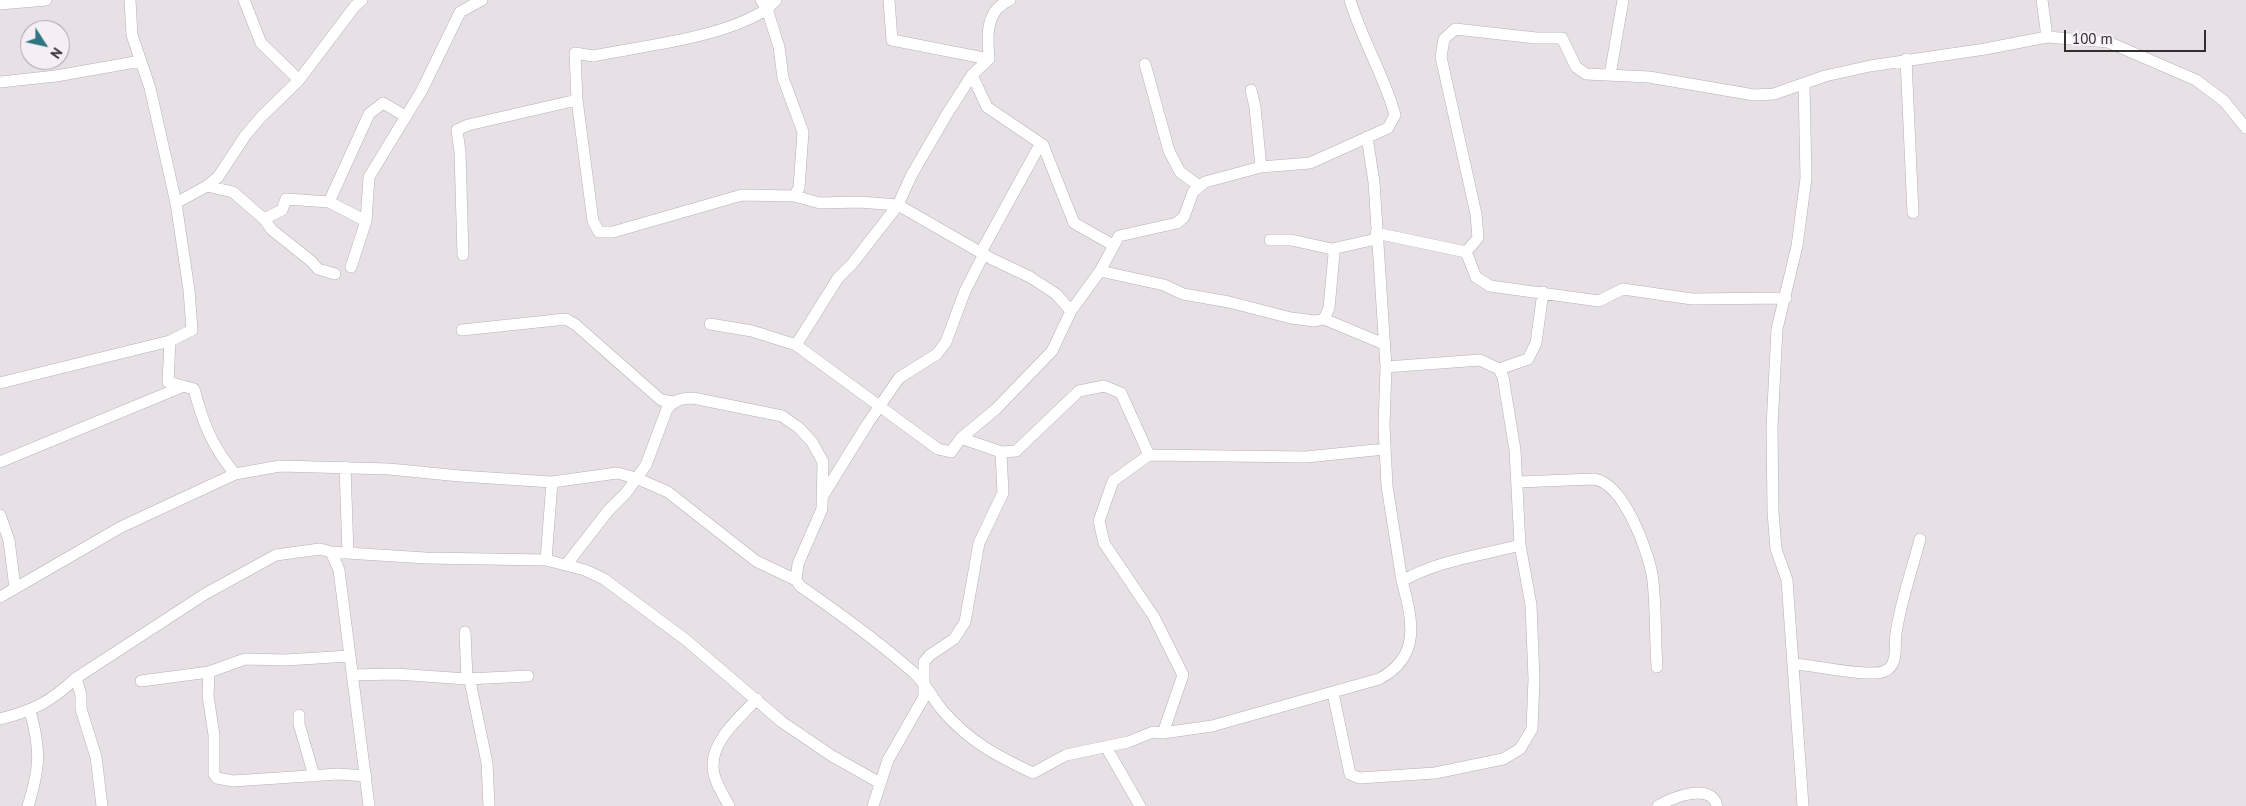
<!DOCTYPE html>
<style>
body{margin:0}
#map{position:relative;width:2246px;height:806px;overflow:hidden;background:#e7e1e6;font-family:"PT Sans",sans-serif}
canvas{display:block}
.north{position:absolute;left:20px;top:20px;width:50px;height:50px;box-sizing:border-box;background:#f5eef4;border:1px solid #a7a2a6;border-radius:50%;rotate:125deg;font-size:14px;font-weight:700;line-height:20px;text-align:center;color:#322f31}
.north::after{content:'';display:block;margin:auto;width:18px;height:22px;background:#2e7581;clip-path:polygon(50% 0,100% 100%,50% 72%,0 100%)}
.scale{position:absolute;left:2064px;top:30px;width:142px;height:22px;box-sizing:border-box;border:2px solid #322f31;border-top:0;padding-left:6px;font-size:15px;line-height:18px;white-space:nowrap;color:#322f31;-webkit-text-stroke:4px #f5eef4;paint-order:stroke}
</style>
<div id="map">
<canvas width="2246" height="806"></canvas>
<div class="north">N</div>
<div class="scale">100 m</div>
</div>
<script>
const g = document.querySelector('canvas').getContext('2d');
g.lineJoin = 'round';
function trace(path, color, width, dash) { g.strokeStyle = color; g.lineWidth = width; g.lineCap = dash ? 'butt' : 'round'; g.setLineDash(dash || []); g.stroke(path); }
const minor = new Path2D(`
 M130 0 132 35 150 88 176 203 189 290 192 330 170 341 168 382 194 389C203 423 212 446 235 474
 M244 0 261 43 299 80
 M761 0 767 9 776 0
 M889 0 892 40 989 59
 M2042 0 2047 37
 M0 4 46 0
 M1906 59 1913 213
 M1145 64 1169 151 1180 172 1199 186
 M972 75 987 107 1043 145 1074 223 1113 245
 M1610 75 1623 0
 M0 82 56 76 141 61
 M1251 90 1255 107 1261 167
 M1367 137 1374 182 1386 367 1384 426 1387 486 1402 581
 M207 186 233 192 264 219 282 210 286 199 329 202 366 221
 M794 196 742 195 613 232H599L593 221 577 100 575 53 593 56C646 45 723 38 767 9L779 47 783 78 803 132 799 188 794 196 820 203 859 202 898 205 992 259 1030 277 1056 294 1071 311 1052 351 996 409 961 438 1001 452 1003 493 979 543 965 622 954 639 930 655 924 662V697L888 760 873 806
 M329 202 369 114 383 103 405 116
 M176 203 207 186 218 177 245 136 261 117 299 80 355 6 362 0
 M264 219 272 230 311 261 318 269 335 274
 M1376 233 1466 252 1478 238 1476 214 1441 57 1444 39 1455 29 1536 38H1562L1576 67 1586 74 1649 77 1754 95 1774 94 1825 76 1870 66 1985 49 2047 37 2108 42 2196 80 2224 101 2246 128
 M1270 240H1291L1332 249 1334 254 1329 308 1324 319
 M1332 249 1376 239
 M1466 252 1476 277 1490 286 1599 301 1623 289 1692 299 1786 298
 M463 255 460 152 457 130 468 125 577 100
 M351 267 366 221 369 177 422 90 460 12 482 0
 M1100 271 1164 285 1183 294 1229 302 1291 318 1315 321 1324 319 1384 344
 M1071 311 1100 271 1119 236 1177 223 1184 217 1193 192 1205 182 1261 167 1310 163 1388 128 1395 115C1384 75 1362 40 1350 0
 M710 324 752 331 796 345 938 449 951 452 961 438
 M462 330 566 319 576 325 661 400 673 402
 M796 345 838 278 852 264 898 205 911 176 947 114 972 75 989 59C987 37 985 10 1010 0
 M1499 369 1528 359 1536 343 1543 292
 M0 383 170 341
 M1001 452 1016 451 1079 391 1104 386 1121 393 1149 455
 M0 462 184 386
 M345 467 348 553
 M1518 482 1594 479C1624 483 1650 554 1653 581 1656 609 1655 638 1657 667
 M824 494 868 423 899 378 937 354 946 342 965 291 984 254 981 252 1037 150 1043 145
 M0 515 9 540 15 588
 M331 552 339 570 369 806
 M546 560 552 482
 M566 565 608 511 626 493 646 465 667 409C675 400 681 398 693 398L782 416 799 428 812 442 823 462 822 509 798 564 796 580 800 586C839 613 878 641 913 672 926 683 932 698 943 711 970 742 997 756 1033 773L1066 755 1128 742 1153 732 1163 733 1212 726 1379 679C1421 657 1413 621 1402 581 1439 560 1479 556 1520 545
 M0 597 121 527 235 474 280 466 389 469 460 476 552 482 617 473 636 478 668 492 756 561 796 580
 M465 632 467 679 528 676
 M1794 664C1814 665 1870 678 1885 671 1899 665 1894 645 1896 633 1901 601 1912 570 1920 539
 M209 672 208 696 214 735V774L217 778 233 781 338 774 366 776
 M352 675 396 674 467 679 470 681 487 763 489 806
 M141 681 209 672 245 659 286 660 349 656
 M1333 693 1350 774 1359 778 1435 773 1503 759 1520 749 1532 729 1534 679 1531 605 1520 545 1515 450 1503 377 1499 369 1480 360 1386 367
 M299 715V724L314 776
 M0 719C35 710 50 702 76 678
 M1163 733 1183 675 1154 617 1104 543 1099 521 1113 481 1149 455 1306 457 1385 449
 M1106 747 1140 806
 M28 806C40 768 41 750 30 711
 M102 806 96 757 81 709V695L76 678 205 594 276 555 320 549 331 552 426 558 546 560 585 570 604 579 686 640 782 722 832 756 880 783
 M729 806C723 794 713 780 713 766 712 740 741 716 757 699
 M1658 806C1672 797 1712 782 1717 806
 M1803 806 1787 580 1776 549 1773 512 1772 427 1777 329 1797 246 1806 178 1804 84`);
trace(minor, '#b6b0b5', 12);
trace(minor, '#fff', 11);
</script>
